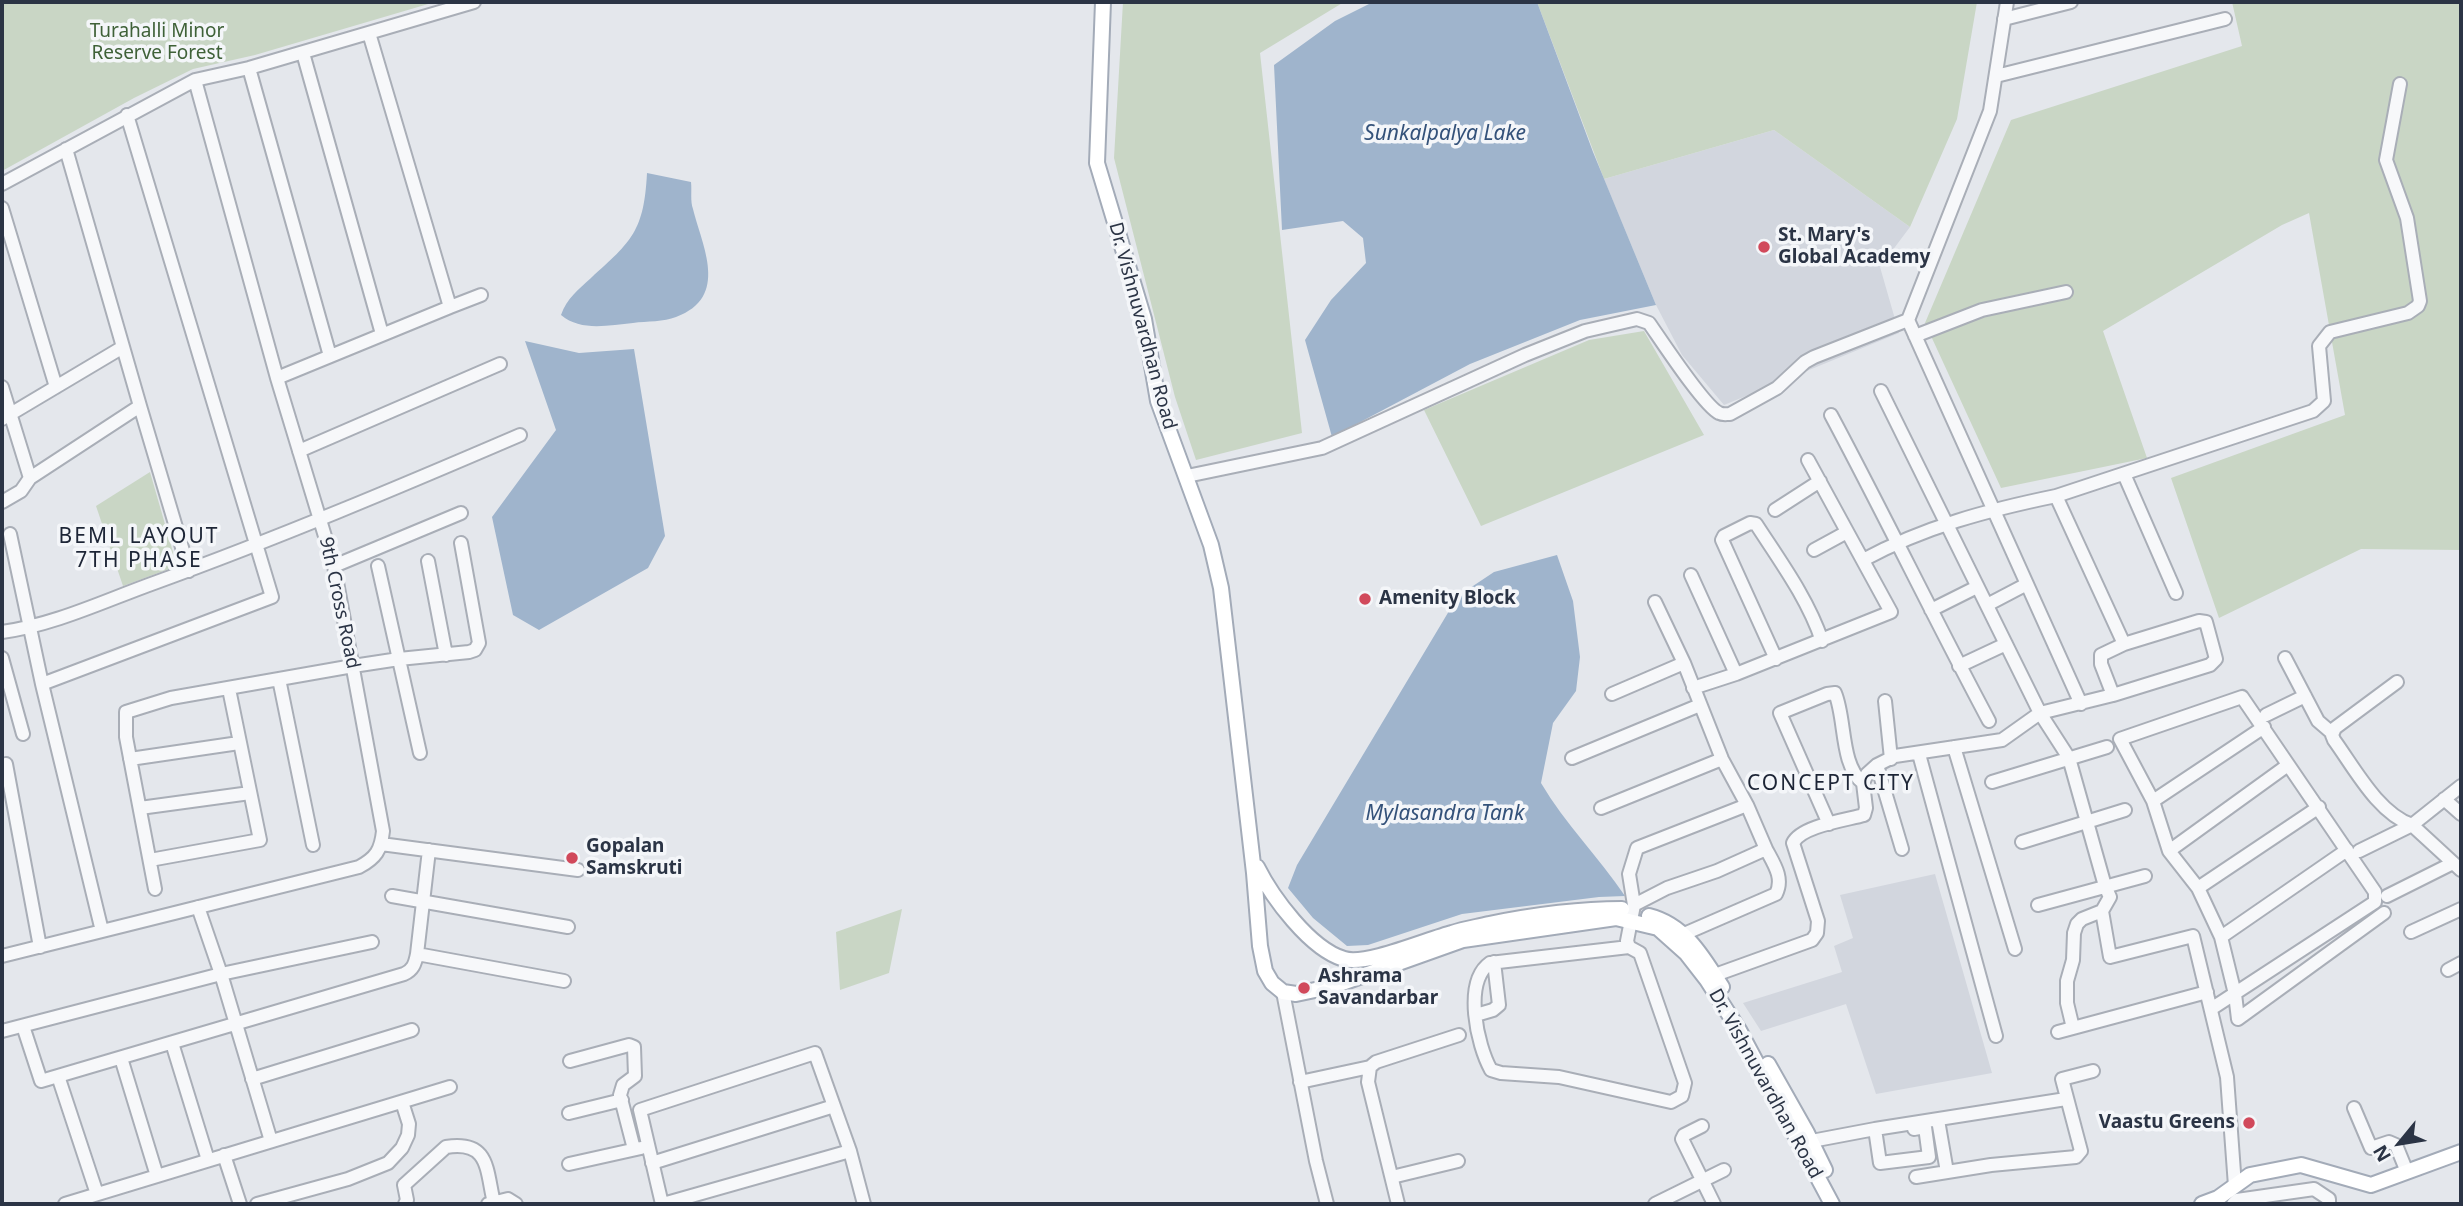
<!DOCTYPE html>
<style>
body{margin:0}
#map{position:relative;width:2463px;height:1206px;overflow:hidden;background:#e4e7ec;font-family:"Noto Sans",sans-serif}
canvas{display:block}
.frame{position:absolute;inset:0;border:4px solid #2b3445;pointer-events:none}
.north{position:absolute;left:2365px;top:1108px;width:70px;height:70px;-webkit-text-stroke:5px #f4f6f9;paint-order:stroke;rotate:240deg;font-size:19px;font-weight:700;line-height:28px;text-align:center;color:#2b3445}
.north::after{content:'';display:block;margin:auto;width:24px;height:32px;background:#2b3445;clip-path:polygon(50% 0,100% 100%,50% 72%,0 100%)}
</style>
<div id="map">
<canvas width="2463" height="1206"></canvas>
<div class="frame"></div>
<div class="north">N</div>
</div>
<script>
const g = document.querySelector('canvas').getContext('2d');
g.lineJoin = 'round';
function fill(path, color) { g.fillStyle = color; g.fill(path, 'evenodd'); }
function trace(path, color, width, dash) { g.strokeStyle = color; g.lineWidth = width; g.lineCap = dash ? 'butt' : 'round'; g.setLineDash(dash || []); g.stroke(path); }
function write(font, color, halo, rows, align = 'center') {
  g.font = font + ' "Noto Sans",sans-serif'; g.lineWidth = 7; g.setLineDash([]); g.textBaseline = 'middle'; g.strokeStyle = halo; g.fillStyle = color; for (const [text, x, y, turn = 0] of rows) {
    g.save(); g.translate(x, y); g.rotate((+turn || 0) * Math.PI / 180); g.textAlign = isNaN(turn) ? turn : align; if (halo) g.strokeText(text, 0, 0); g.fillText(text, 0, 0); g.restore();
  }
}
fill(new Path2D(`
 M1774 130 1910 227 1880 267 1899 333 1724 405 1682 355 1656 305 1604 179Z
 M1935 874 1992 1073 1876 1094 1846 1004 1761 1031 1743 1003 1842 972 1834 946 1853 938 1840 895Z`), '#d2d6de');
fill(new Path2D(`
 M2 2H435L255 55 193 69 134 98 2 171Z
 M1123 2H1344L1260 53 1302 433 1196 460 1175 397 1114 158Z
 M1537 2H1977L1957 119 1910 227 1774 130 1604 179Z
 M2232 2H2461V550L2361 549 2219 618 2171 478 2345 415 2309 213 2282 225 2103 331 2147 458 2001 488 1925 323 2011 120 2242 46Z
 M1644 331 1704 435 1481 526 1424 410 1589 340Z
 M150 472 177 566 123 586 96 506Z
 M902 909 889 973 840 990 836 932Z`), '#c9d6c5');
fill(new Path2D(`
 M1373 2H1537L1593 152 1656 305 1580 320 1470 364 1332 437 1305 340 1331 300 1366 263 1363 238 1343 221 1282 230 1274 65 1335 21Z
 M647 173 691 182C692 191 690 201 693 209 702 246 730 297 676 317 664 322 647 321 633 323 609 325 581 332 561 315 567 298 578 290 591 278 632 241 644 231 647 173Z
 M525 341 579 353 634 349 665 536 648 568 539 630 513 615 492 517 556 430Z
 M1557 555 1573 601 1580 657 1576 691 1553 723 1541 783C1565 824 1599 857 1625 896L1599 897 1462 914 1368 945 1347 946 1313 918 1288 888 1297 865 1458 596 1494 572Z`), '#9fb4cc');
const minor = new Path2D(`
 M2007 2 1990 111 1908 320 2081 704
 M2004 19 2071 2
 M303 53 382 334
 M249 68 330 356
 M1996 76 2225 19
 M2 184 195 80 249 68 474 2
 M2 208 56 387
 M450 307 481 295
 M1915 336 1982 310 2066 292
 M277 378 450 307 369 33
 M2 387 30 478 140 406 66 149
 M1881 391 2040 713 2069 758 2105 886 2110 897 2102 911 2110 957 2193 936 2227 1077 2235 1186
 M140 406 189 571
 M1831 415C1885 516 1935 620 1989 721
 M2 419 123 347
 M299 451 500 364
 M2124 474 2176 593
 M1187 476 1322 448 1525 355 1585 331 1637 319 1649 323C1661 340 1704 406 1719 413 1723 415 1726 414 1730 414L1777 388 1805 362 1814 357 1908 320
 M2056 496 2313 411 2324 401 2319 346 2330 332 2408 313 2418 306 2420 301 2407 218 2386 160 2400 84
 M2 502 21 491 30 478
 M1775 510 1820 481
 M10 534 42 684 102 931
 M1814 550 1847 532
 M1863 560C1924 527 1988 510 2056 496L2124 644 2101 655V664L2113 695
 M428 561 446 655
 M334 566 461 513
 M378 566 420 753
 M1691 575 1736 674
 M1987 605 2027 584
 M1931 610 1977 587
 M2 632C54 625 104 601 154 583 278 538 399 487 520 435
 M2 658 23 734
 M2285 658 2318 721 2332 733
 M1776 659 1722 540 1724 536 1750 523 1756 524C1780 561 1808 599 1822 641
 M1959 666 2006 644
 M279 679 313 845
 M2397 682 2335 728 2332 735 2334 740C2355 769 2378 813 2412 825
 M42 684 272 597 127 115
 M1693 688 1736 674 1891 612 1808 460
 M1612 694 1684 663
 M1885 701 1891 759
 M2266 715 2305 696
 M1954 747 2015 949
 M1919 754 1996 1036
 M1572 758 1700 705
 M130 759 239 743
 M6 764 40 947
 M1877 765 1902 849
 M1992 782 2107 747
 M2461 786 2412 825 2461 870
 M2444 799 2461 814
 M2153 801 2264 727
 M140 808 250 793
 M1601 808 1722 759
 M1829 824 1780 713 1827 694 1835 693C1846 719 1840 765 1863 783
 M2022 842 2125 810
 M381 844 578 870
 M2169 851 2288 765
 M2359 851 2412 825
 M150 860 260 840 229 689
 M2198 888 2319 807
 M155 889 126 737V712L171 698 353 666 399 659 469 652 475 650 479 643 461 543
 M392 896 568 927
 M2387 896 2453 863
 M1634 905 1629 874 1637 848 1747 805
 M2038 905 2145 876
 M198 907 221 974 271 1141
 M2411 932 2461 909
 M1684 934 1776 894C1784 878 1774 864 1766 849
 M2221 937 2347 850
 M1629 947 1640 953 1685 1083 1682 1096 1671 1102 1559 1077 1501 1073 1491 1070C1477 1045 1463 982 1490 963Z
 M1629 947 1627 941 1634 905 1667 888 1717 871 1766 849 1747 805 1722 759 1684 663 1655 602
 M417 954 564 981
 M2 956 359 867C376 858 381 850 383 831L334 566 277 378 195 80
 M2448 970 2461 963
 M1715 975 1812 940 1817 933 1818 921 1793 843C1801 826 1846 820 1864 815L1866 808 1863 783 1867 774 1877 765 1895 756 2002 740 2040 713 2113 695 2210 665 2216 659 2206 622 2199 621 2124 644
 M1283 992 1316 1161 1327 1204
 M2211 1009 2375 902V892L2242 697 2120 739 2153 801 2169 851 2198 888 2221 937 2235 994 2238 1019 2384 913
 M1476 1015 1493 1010 1499 1005 1494 962
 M23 1026 41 1081 404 974C413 970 415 964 417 954L429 850
 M2073 1028 2067 1003V981L2073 960 2074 933 2077 924 2082 919 2102 911
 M2 1031 221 974 372 942
 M2058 1032 2207 992
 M172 1043 208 1160
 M121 1058 157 1176
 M570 1061 629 1045 634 1047 635 1076 623 1085 620 1095 634 1149
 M58 1076 97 1194
 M252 1079 412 1030
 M1300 1082 1370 1067
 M2354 1108 2371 1148 2389 1142 2396 1145 2407 1172
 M569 1113 622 1100
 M1938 1120 1947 1172
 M1702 1126 1684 1135 1682 1139 1714 1204
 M1875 1129 1880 1163 1929 1157 1925 1127 1914 1129
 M1801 1143 1875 1129 2066 1099
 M224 1155 240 1204
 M652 1163 834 1106
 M569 1164 641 1148
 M1392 1177 1458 1161
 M1916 1177 1991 1165 2076 1157 2081 1151 2062 1079 2093 1071
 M65 1204 450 1087
 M257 1204 348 1179 388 1163 402 1148 408 1135 409 1124 402 1102
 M405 1204 407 1200 404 1185 446 1147C490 1140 486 1170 494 1203
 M488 1204 508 1199 516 1204
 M662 1204 640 1110 815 1053 850 1151 864 1204
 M663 1204 850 1151
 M1398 1204 1368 1082 1370 1067 1376 1062 1459 1035
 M1655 1204 1724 1170
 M2233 1204 2237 1200 2314 1189 2329 1199V1204`);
const major = new Path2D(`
 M1103 2 1097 163 1144 319 1158 401 1211 545 1221 588 1254 873 1260 946 1265 971 1272 983 1283 992 1296 994 1334 986 1463 940 1616 918 1658 928 1686 953 1707 980 1739 1030 1832 1204
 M1257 867C1272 897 1310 949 1344 959 1366 966 1428 939 1452 933 1464 929 1477 927 1489 924 1533 915 1578 909 1622 909
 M1649 916C1685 925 1703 957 1722 987
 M1768 1064 1807 1133 1825 1170
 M2202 1204 2218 1198 2250 1175 2301 1165 2371 1185 2461 1152`);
trace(minor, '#a9aeb7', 16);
trace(major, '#a3abb8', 18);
trace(minor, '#f7f8fa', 12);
trace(major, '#fff', 14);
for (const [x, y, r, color] of [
 [1764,247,7,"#d1495b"],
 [1365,599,7,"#d1495b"],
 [572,858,7,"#d1495b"],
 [1304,988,7,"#d1495b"],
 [2249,1123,7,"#d1495b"]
]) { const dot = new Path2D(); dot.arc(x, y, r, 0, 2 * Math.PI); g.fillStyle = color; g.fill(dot); trace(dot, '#f4f6f9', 2.5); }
write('19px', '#3f6138', '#f4f6f9', [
 ["Turahalli Minor",157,32],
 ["Reserve Forest",157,54]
]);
write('bold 19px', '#2b3445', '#f4f6f9', [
 ["St. Mary's",1778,236],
 ["Global Academy",1778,258],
 ["Amenity Block",1379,599],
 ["Gopalan",586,847],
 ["Samskruti",586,869],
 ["Ashrama",1318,977],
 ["Savandarbar",1318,999],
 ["Vaastu Greens",2235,1123,"right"]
], 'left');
write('19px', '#2b3445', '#f4f6f9', [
 ["Dr. Vishnuvardhan Road",1142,326,75],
 ["9th Cross Road",339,603,78],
 ["Dr. Vishnuvardhan Road",1765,1084,61]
]);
write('italic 21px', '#34527a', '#f4f6f9', [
 ["Sunkalpalya Lake",1445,134],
 ["Mylasandra Tank",1445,814]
]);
g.letterSpacing = '2px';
write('21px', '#1d2536', '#f4f6f9', [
 ["BEML LAYOUT",139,537],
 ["7TH PHASE",139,561],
 ["CONCEPT CITY",1831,784]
]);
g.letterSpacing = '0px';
</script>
